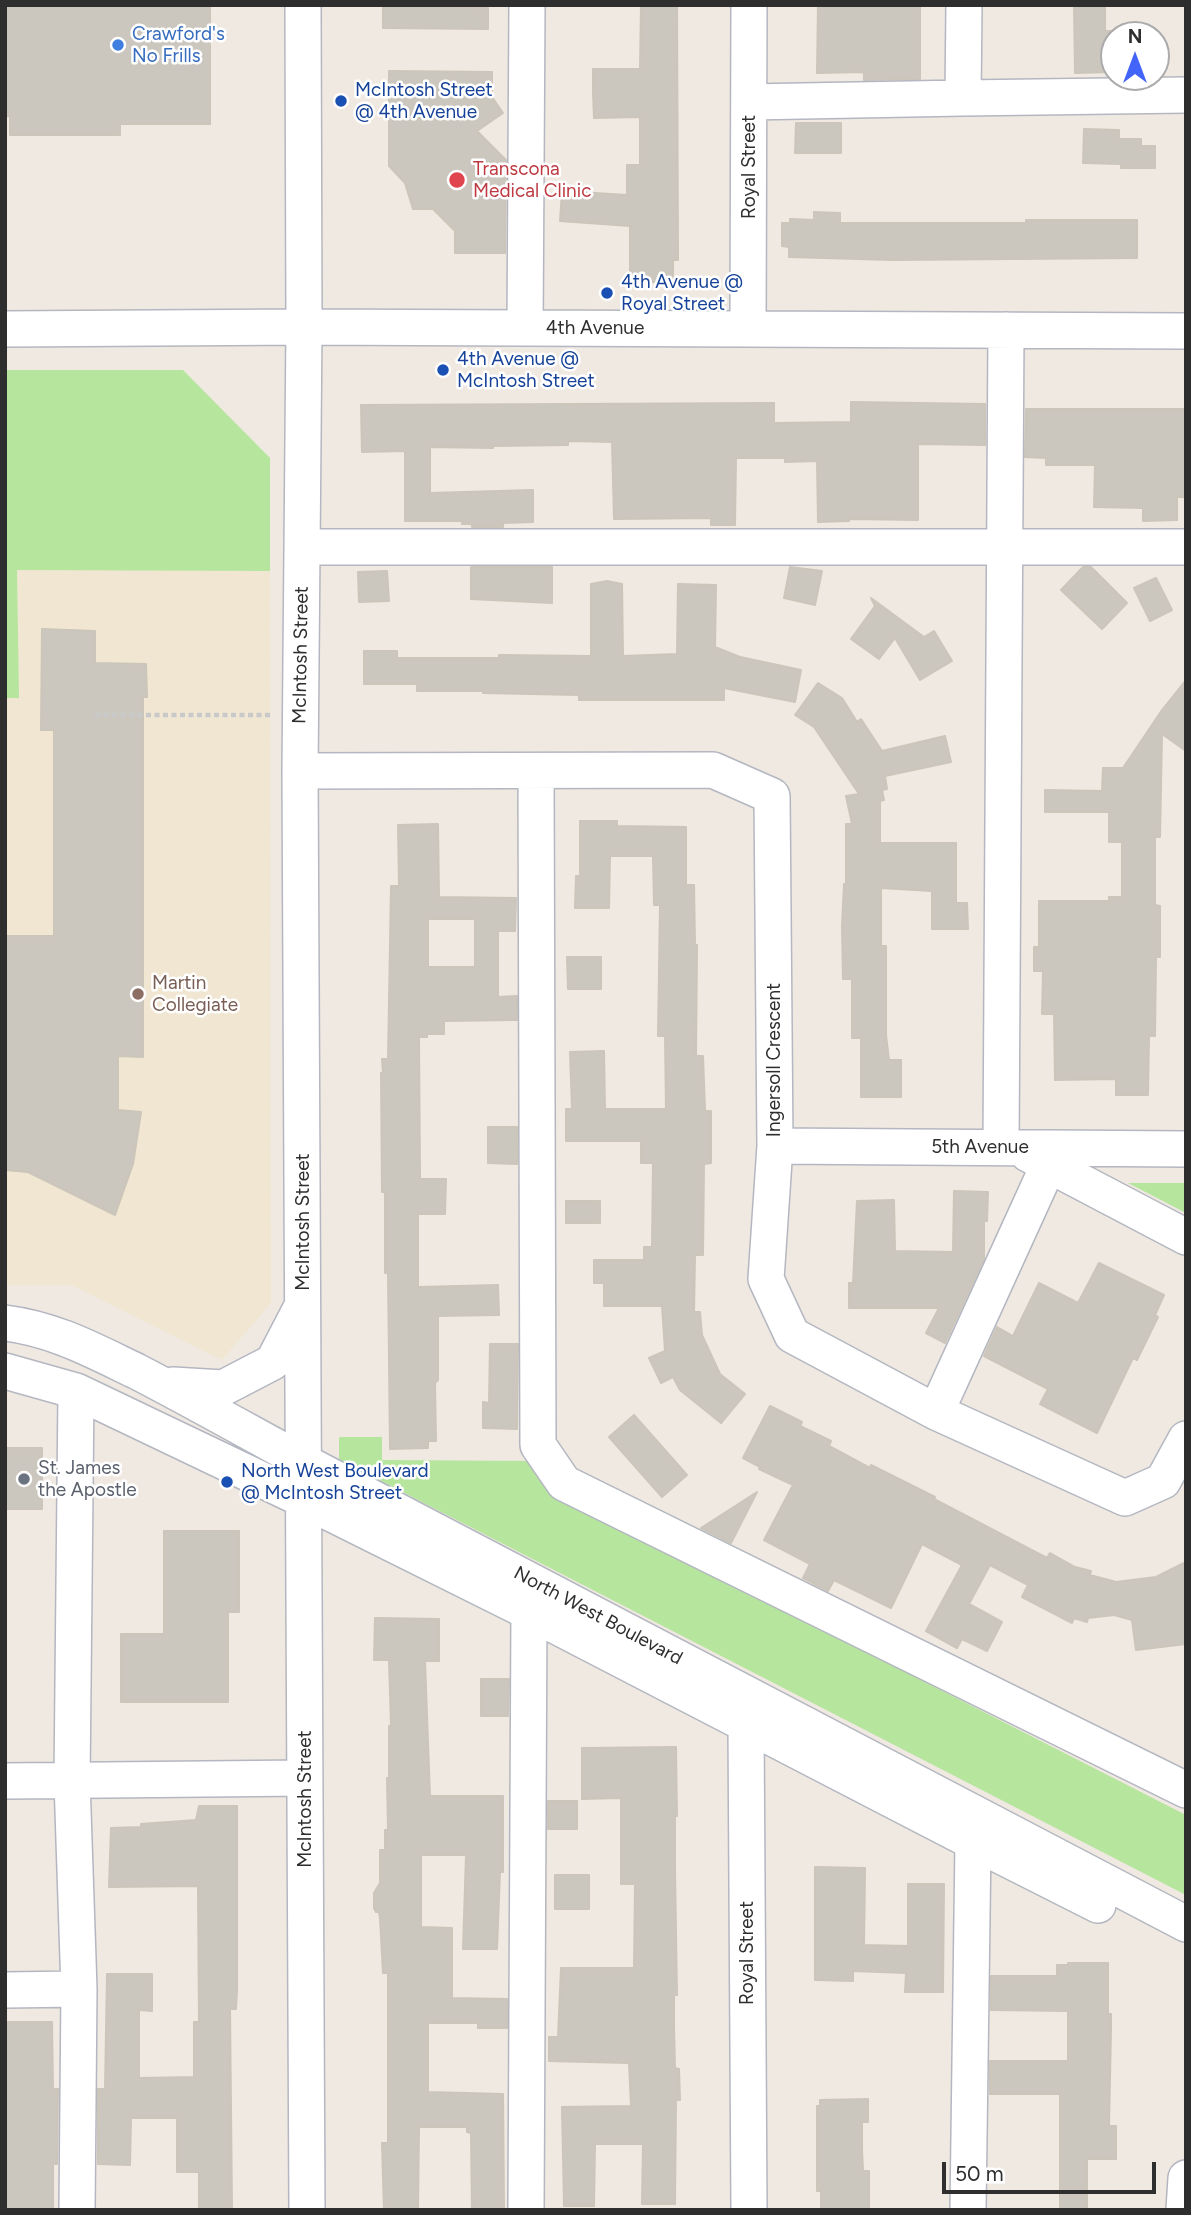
<!DOCTYPE html>
<style>
body{margin:0}
#map{position:relative;width:1191px;height:2215px;overflow:hidden;background:#efe9e1;font-family:Figtree,sans-serif}
canvas{display:block}
.frame{position:absolute;inset:0;border:7px solid #2e2e2e;pointer-events:none}
.north{position:absolute;left:1100px;top:21px;width:70px;height:70px;box-sizing:border-box;background:#fff;border:2px solid #ababab;border-radius:50%;rotate:0deg;font-size:19px;font-weight:700;line-height:28px;text-align:center;color:#2e2e2e}
.north::after{content:'';display:block;margin:auto;width:24px;height:32px;background:#4264fb;clip-path:polygon(50% 0,100% 100%,50% 72%,0 100%)}
.scale{position:absolute;left:942px;top:2162px;width:214px;height:32px;box-sizing:border-box;border:4px solid #2e2e2e;border-top:0;padding-left:9px;font-size:21px;line-height:24px;white-space:nowrap;color:#2e2e2e;-webkit-text-stroke:5px #fff;paint-order:stroke}
</style>
<div id="map">
<canvas width="1191" height="2215"></canvas>
<div class="frame"></div>
<div class="north">N</div>
<div class="scale">50 m</div>
</div>
<script>
const g = document.querySelector('canvas').getContext('2d');
g.lineJoin = 'round';
function fill(path, color) { g.fillStyle = color; g.fill(path, 'evenodd'); }
function trace(path, color, width, dash) { g.strokeStyle = color; g.lineWidth = width; g.lineCap = dash ? 'butt' : 'round'; g.setLineDash(dash || []); g.stroke(path); }
function write(font, color, halo, rows, align = 'center') {
  g.font = font + ' Figtree,sans-serif'; g.lineWidth = 5; g.setLineDash([]); g.textBaseline = 'middle'; g.strokeStyle = halo; g.fillStyle = color; for (const [text, x, y, turn = 0] of rows) {
    g.save(); g.translate(x, y); g.rotate((+turn || 0) * Math.PI / 180); g.textAlign = isNaN(turn) ? turn : align; if (halo) g.strokeText(text, 0, 0); g.fillText(text, 0, 0); g.restore();
  }
}
fill(new Path2D(`
 M16 569 270 571 271 1303 222 1360 72 1285H5V698H19Z`), '#f0e6d1');
fill(new Path2D(`
 M5 370H183L270 458V571L17 570 19 698H5Z
 M1128 1183H1186V1213Z
 M339 1437H382V1460L534 1461 560 1496 1186 1815V1895L342 1461 339 1459Z`), '#b6e59e');
const building = new Path2D(`
 M5 5H210V124H120V135H10V116H5Z
 M383 5 488 8V29L383 28Z
 M641 5H677L678 260H673V282H630V226L560 221 562 191 627 195V165H640V117L594 118 593 93V69H640Z
 M818 5H920V79L864 80V72L817 73Z
 M1074 5H1105V31H1111V72L1075 73Z
 M389 71 492 72V97L503 113 477 131 506 160 505 253H455V231L433 209H413L405 183 389 166Z
 M796 123H841V153H795Z
 M1084 129 1119 130V139H1141V146H1155V168H1121V164L1083 163Z
 M814 212 840 213V223H1026V220H1137V258L892 260 789 257V247L782 246V223H790V219L814 220Z
 M851 402 985 404V445L918 444V520L849 519V521L818 522 817 461 785 462V458H736L735 525H711V518L614 519 612 442 568 441V445L493 446V448L430 447V493L533 490V522L503 523V527H472V524H462V521H405V451L362 452 361 405 774 403V423L851 422Z
 M1026 409H1186V497H1177V520L1143 521V508L1094 507 1095 465H1046V458L1025 457Z
 M471 567H552V603L471 599Z
 M790 567 822 571 815 605 784 598Z
 M1083 567H1091L1127 603 1102 629 1061 590Z
 M387 571 389 601 359 602 358 572Z
 M1156 578 1172 610 1150 621 1134 588Z
 M607 581 622 584 623 656 677 654 678 584 716 585 715 647 740 657 801 670 795 702 724 688V700H579V695L483 693V691H417V684H364V651H397V658H499V655L591 656V584Z
 M871 598 924 637 934 631 952 661 920 680 895 638 879 659 851 639 875 606Z
 M42 629 95 631V663L146 664 147 697H143V1057L118 1056V1110L141 1112 133 1164 115 1215 28 1172 5 1170V936H54V730H41Z
 M1186 680V751L1162 734 1160 837H1155V905L1160 906V957H1156L1155 1036H1149L1148 1095H1116V1079L1055 1080 1054 1014H1042L1043 971H1034V947H1039V901H1109V897H1122V842H1109V812H1045V790L1102 791 1103 768H1123L1162 710Z
 M818 683 842 698 857 722 861 719 882 751 945 736 951 762 885 776 887 789 882 790 884 800 880 801V843H956V903H967L968 929H932V891L881 888V946H886V1035L889 1060H901V1097H861V1038H852V979H843L842 926 844 884H846V824H852L846 796 859 794 814 727 795 715Z
 M580 821H617V826L686 827V885H694L695 945H697L696 1056H703L705 1111H711V1163L704 1164 703 1255H695L694 1312H700L702 1335 720 1374 745 1394 721 1423 680 1390 673 1377 661 1383 649 1358 665 1351 662 1306H604V1283H594V1260H644V1247H652L653 1163H641V1141H566V1109H572L570 1052 604 1051 605 1109H666L665 1036H658L660 905H654L653 856H610L609 908H575L576 876H580Z
 M438 824 439 897 516 898 515 931H498V997L517 996V1020L444 1021V1034H427V1037H419L420 1179H446L445 1214H418V1287L498 1285 499 1315 438 1316V1380L435 1383 436 1441H428V1448L390 1449 388 1273H385V1192H382L381 1073H383L382 1059H388L391 886H399L398 825ZM428 919H475V967H428Z
 M567 957H601V989H568Z
 M488 1127H517V1164L488 1163Z
 M954 1191 988 1192 987 1221H984V1259L945 1343 926 1333 939 1308H849V1283H853L857 1201 894 1200 895 1251 953 1252Z
 M566 1201H600V1223H566Z
 M1099 1263 1164 1295 1155 1315 1158 1317 1137 1360 1133 1358 1097 1433 1040 1404 1048 1389 984 1356 997 1327 1013 1336 1039 1283 1078 1303Z
 M490 1344H518L517 1429 483 1428V1402L489 1403Z
 M770 1406 802 1422 800 1426 831 1441 829 1446 870 1468 871 1465 935 1497 934 1499 1047 1558 1050 1553 1075 1567 1091 1571 1090 1575 1116 1582 1156 1577 1186 1562V1644L1136 1650 1132 1620 1114 1615 1088 1618 1087 1622 1074 1618 1072 1623 1022 1597 1028 1585 990 1565 969 1604 1002 1622 987 1651 962 1639 957 1648 926 1631 962 1565 922 1544 891 1608 834 1580 828 1591 803 1578 810 1564 764 1540 793 1485 759 1469 760 1467 743 1458Z
 M634 1415 687 1475 662 1497 609 1437Z
 M5 1448H42V1509H5Z
 M757 1492 731 1543 701 1528Z
 M164 1531H239V1612H228V1702H121V1634H164Z
 M375 1618 439 1619V1661H425L430 1796H503V1872H500L497 1949H463L466 1855H421V1927L452 1928V1998L507 1999V2028H478V2023H428V2092L503 2094 504 2210H472L471 2133 467 2132V2127H419L418 2210H384L382 2143H388V1973H383L380 1918 379 1912H376L374 1908V1893L380 1883V1850H385V1830H388L387 1778H389V1726H391L389 1660H374Z
 M481 1679H509L508 1716H481Z
 M676 1747 677 1816H675V1869L677 1995H674V2026L675 2068 679 2069 680 2100H676L675 2204H642L643 2144H595L594 2206H564L562 2107 631 2106 629 2063 549 2061V2037H558L561 1968H634L635 1884H621V1798L582 1799V1748Z
 M548 1801H577V1829H548Z
 M199 1806H237V1991L236 2009H230L232 2210H199V2172H177V2118H131L130 2165 98 2164V2089H105L107 1974H152V2011L139 2010V2078L194 2077V2022H199L198 1886 109 1887 111 1828 141 1827V1824L196 1820Z
 M815 1867 865 1868 864 1945 908 1946V1884H944L943 1992H905L906 1973 853 1971V1981L815 1980Z
 M555 1875H589V1909H555Z
 M1068 1963H1108V2014H1111V2029L1109 2126H1116V2159H1087V2210H1060V2094H990V2061H1068V2011L991 2010V1976H1057V1965H1068Z
 M5 2022H52L53 2089H58L57 2164H53V2210H5Z
 M868 2099V2122H862V2149L863 2171H869V2210H821V2191H817V2106H820V2100Z`);
fill(building, '#cbc7bf');
trace(building, '#cbc5ba', 2);
const minor = new Path2D(`
 M303 5 304 327 300 771 307 2210
 M963 98 1186 95
 M749 102 963 98 964 5
 M525 328 527 5
 M5 329 304 327 1186 331
 M748 329 749 5
 M302 547H1186
 M300 771 713 770 772 796 775 1146 766 1279 792 1335 936 1412 1125 1498 1163 1481 1186 1439
 M536 771 538 1445 564 1483 1186 1790
 M775 1146 1186 1149
 M1001 1147 1006 330
 M1028 1154 1186 1237
 M5 1323C54 1329 92 1350 136 1371 192 1400 247 1431 302 1461L1186 1924
 M5 1371 76 1391 302 1499 529 1612 973 1842 1098 1905
 M173 1385 223 1388 273 1362 300 1310
 M76 1391 72 1781 79 1989 77 2210
 M936 1412 1049 1164
 M5 1781 305 1778
 M5 1990 79 1989
 M526 2210 529 1612
 M749 2210 746 1724 753 1705
 M968 2210 973 1842
 M1184 2210 1186 2178`);
trace(minor, '#b4b7c1', 38);
trace(new Path2D(`
 M95 715H271`), '#c9c9c9', 4.5, [5, 3.5]);
trace(minor, '#fff', 35);
for (const [x, y, r, color] of [
 [118,45,7,"#3f7fe0"],
 [341,101,7,"#1a4fb4"],
 [457,180,9,"#e0444e"],
 [607,293,7,"#1a4fb4"],
 [443,370,7,"#1a4fb4"],
 [138,994,7,"#8d6e63"],
 [24,1479,7,"#6b7280"],
 [227,1482,7,"#1a4fb4"]
]) { const dot = new Path2D(); dot.arc(x, y, r, 0, 2 * Math.PI); g.fillStyle = color; g.fill(dot); trace(dot, '#fff', 2.5); }
write('19px', '#366cbe', '#fff', [
 ["Crawford's",132,34],
 ["No Frills",132,56]
], 'left');
write('19px', '#164399', '#fff', [
 ["McIntosh Street",355,90],
 ["@ 4th Avenue",355,112],
 ["4th Avenue @",621,282],
 ["Royal Street",621,304],
 ["4th Avenue @",457,359],
 ["McIntosh Street",457,381],
 ["North West Boulevard",241,1471],
 ["@ McIntosh Street",241,1493]
], 'left');
write('19px', '#2e2e2e', '#fff', [
 ["Royal Street",749,167,-90],
 ["4th Avenue",595,328],
 ["McIntosh Street",301,655,-89],
 ["Ingersoll Crescent",774,1060,-90],
 ["5th Avenue",980,1147],
 ["McIntosh Street",303,1222,-90],
 ["North West Boulevard",598,1616,28],
 ["McIntosh Street",305,1799,-90],
 ["Royal Street",747,1953,-90]
]);
write('19px', '#be3a42', '#fff', [
 ["Transcona",473,169],
 ["Medical Clinic",473,191]
], 'left');
write('19px', '#785e54', '#fff', [
 ["Martin",152,983],
 ["Collegiate",152,1005]
], 'left');
write('19px', '#5b616d', '#fff', [
 ["St. James",38,1468],
 ["the Apostle",38,1490]
], 'left');
</script>
